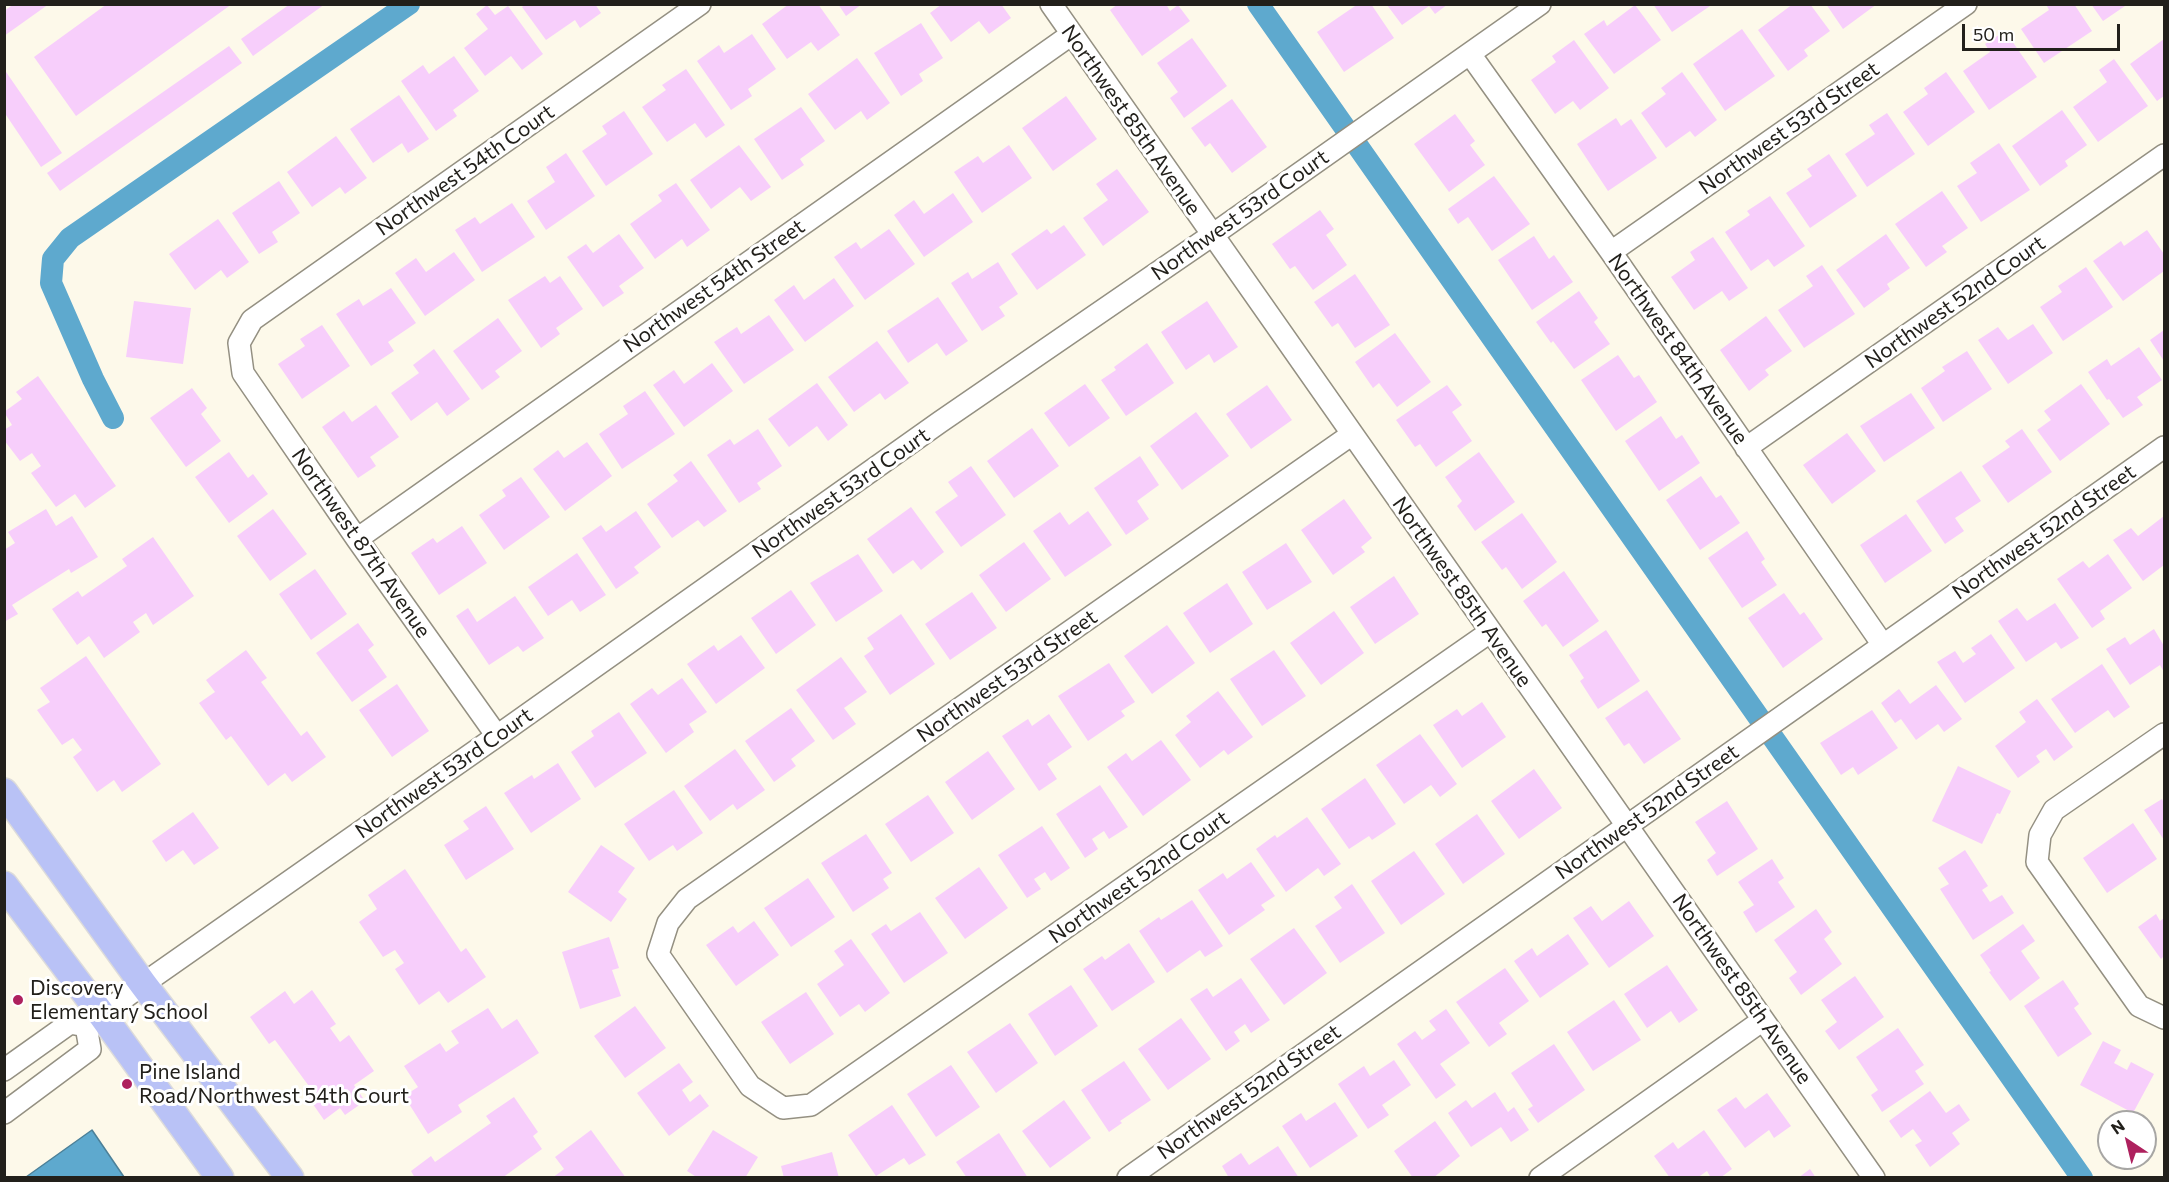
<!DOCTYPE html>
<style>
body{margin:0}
#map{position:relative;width:2169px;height:1182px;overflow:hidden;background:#fdf9ea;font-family:Commissioner,sans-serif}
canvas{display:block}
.frame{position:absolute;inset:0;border:6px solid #22201b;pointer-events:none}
.north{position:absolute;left:2097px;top:1110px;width:60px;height:60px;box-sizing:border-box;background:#fff;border:2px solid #a7a6a4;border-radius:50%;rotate:325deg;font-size:16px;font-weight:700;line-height:24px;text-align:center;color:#22201b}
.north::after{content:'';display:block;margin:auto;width:21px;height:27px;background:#ae215e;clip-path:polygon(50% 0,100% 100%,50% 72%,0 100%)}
.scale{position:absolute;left:1962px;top:24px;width:158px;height:27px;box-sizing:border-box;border:3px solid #22201b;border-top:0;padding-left:8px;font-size:18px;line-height:21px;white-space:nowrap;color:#22201b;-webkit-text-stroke:4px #fff;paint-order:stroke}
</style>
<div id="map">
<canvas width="2169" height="1182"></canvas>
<div class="frame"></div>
<div class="north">N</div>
<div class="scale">50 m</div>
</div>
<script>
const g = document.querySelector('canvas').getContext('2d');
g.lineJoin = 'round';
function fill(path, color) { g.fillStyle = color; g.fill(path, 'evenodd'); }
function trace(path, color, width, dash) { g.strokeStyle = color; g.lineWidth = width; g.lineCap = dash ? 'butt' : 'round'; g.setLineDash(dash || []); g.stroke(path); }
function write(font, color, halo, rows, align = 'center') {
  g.font = font + ' Commissioner,sans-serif'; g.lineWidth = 6; g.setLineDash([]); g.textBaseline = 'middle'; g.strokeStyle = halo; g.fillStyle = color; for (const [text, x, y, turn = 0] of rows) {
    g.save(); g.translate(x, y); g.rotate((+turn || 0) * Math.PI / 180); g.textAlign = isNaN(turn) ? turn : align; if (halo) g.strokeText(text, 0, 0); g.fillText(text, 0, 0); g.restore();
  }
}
const water = new Path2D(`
 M92 1130 124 1177H26Z`);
fill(water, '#5ea9ce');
trace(water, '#4c8098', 1.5);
trace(new Path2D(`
 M1258 4 2082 1178
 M113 418 93 379 51 283 53 259 70 238 409 4`), '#5ea9ce', 22);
fill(new Path2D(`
 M14 4H49L4 36V11Z
 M107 4H232L76 116 34 57Z
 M290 4H325L253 56 241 39Z
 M525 4H595L601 13 580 28 575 20 546 40 522 7Z
 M789 4H818L840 35 818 51 811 42 787 59 762 24Z
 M838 4H862L846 16Z
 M942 4H1001L1011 18 989 34 979 21 951 42 930 13Z
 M1118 4H1166L1170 11 1178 5 1190 21 1142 56 1110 10Z
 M1358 4H1371L1394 38 1344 72 1317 32Z
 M1448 4 1435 14 1429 6 1402 25 1387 5Z
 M1653 4H1713L1672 32Z
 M1793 4H1810L1830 31 1804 50 1808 56 1788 71 1758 30Z
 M1826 4H1877L1843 29Z
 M2046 4H2074L2092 31 2044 63 2021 29 2049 10Z
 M2091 4H2128L2103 21Z
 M487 5 495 15 508 6 543 54 522 70 511 56 485 76 464 48 488 29 476 14Z
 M1635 5 1661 40 1614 74 1584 34 1604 20 1607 26Z
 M921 23 943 58 919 74 923 81 901 96 874 53Z
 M1742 29 1775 76 1725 111 1693 64Z
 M2005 31 2037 77 1989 110 1963 71 1990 52 1985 44Z
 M752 34 776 69 748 89 752 96 731 110 697 61 719 45 724 53Z
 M1192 38 1227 86 1184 118 1170 98 1178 92 1157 63Z
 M2164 39V96L2157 101 2130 64Z
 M1574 40 1609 88 1580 110 1573 101 1555 114 1531 80 1556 62 1552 56Z
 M229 46 242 63 60 191 47 173Z
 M454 56 479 91 453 110 457 116 436 131 401 81 423 65 429 74Z
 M857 58 890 103 867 120 861 111 835 130 808 94Z
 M2114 59 2148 106 2098 142 2073 107 2107 82 2099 70Z
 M4 69 62 153 41 167 4 112Z
 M686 69 725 125 706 138 695 123 667 142 642 107 666 90 662 85Z
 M1682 72 1717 120 1695 137 1690 131 1666 148 1641 113 1666 94 1661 88Z
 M1946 72 1975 112 1928 146 1903 112 1928 94 1924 88Z
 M399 95 429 139 408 153 402 143 373 163 350 129Z
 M1066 96 1097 139 1053 171 1022 128Z
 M1232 99 1267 147 1232 173 1210 143 1205 147 1191 128Z
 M801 107 825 141 800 159 804 165 782 180 754 139Z
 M2062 110 2087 145 2065 161 2068 166 2040 186 2012 146Z
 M624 111 653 154 606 186 582 151 607 134 602 126Z
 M1887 113 1915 154 1867 187 1845 154 1875 134 1869 125Z
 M1455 114 1475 141 1470 145 1485 165 1449 192 1414 144Z
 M1616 118 1621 126 1631 119 1657 158 1608 191 1577 144Z
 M336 136 367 178 345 194 340 187 312 207 287 172Z
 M1999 143 2030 190 1981 222 1957 186 1977 173 1970 163Z
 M739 145 771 187 751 201 740 187 711 209 690 180Z
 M1009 145 1032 178 982 213 954 172 978 156 983 163Z
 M566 153 595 196 546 230 527 201 555 182 546 167Z
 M1829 154 1857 196 1810 228 1786 193 1812 176 1807 169Z
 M1117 169 1149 212 1103 246 1083 218 1108 200 1096 184Z
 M1494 176 1530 224 1492 251 1468 217 1458 224 1448 209Z
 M279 181 300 213 272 232 278 242 259 254 232 213Z
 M676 183 710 230 687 247 682 239 655 259 630 224 662 201 658 195Z
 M1942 191 1968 228 1942 246 1947 252 1926 267 1895 224Z
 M953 193 973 222 924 257 894 215 914 200 924 214Z
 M1770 196 1805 246 1774 267 1768 259 1751 271 1725 232 1750 215 1747 211Z
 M512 203 535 237 482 272 455 230 475 217 480 224Z
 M1320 210 1334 229 1326 235 1347 265 1313 290 1295 266 1290 269 1272 244Z
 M218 219 249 262 227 278 221 270 195 290 169 254Z
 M1064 225 1086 255 1037 290 1011 254 1047 229 1051 234Z
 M889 229 915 264 865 300 834 257 856 242 861 249Z
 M2147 230 2164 254V271L2123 301 2093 261 2121 241 2124 246Z
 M619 234 644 268 619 286 624 293 603 307 567 257 586 244 593 253Z
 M1886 234 1910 268 1887 284 1890 289 1864 308 1836 270Z
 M1534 236 1549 259 1554 255 1573 282 1532 310 1498 260Z
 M1713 237 1748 288 1729 301 1722 291 1694 310 1671 277 1695 260 1690 252Z
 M454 252 475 280 425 316 395 273 416 258 426 272Z
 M998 262 1018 294 999 307 1005 316 982 331 951 283 968 272 972 279Z
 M1822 265 1855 314 1804 348 1778 310 1813 286 1806 276Z
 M2086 267 2113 307 2063 341 2040 307 2062 292 2058 286Z
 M1355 274 1390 325 1355 348 1338 323 1332 327 1314 302Z
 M545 276 550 283 560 276 583 309 556 328 560 334 541 348 508 300Z
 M834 278 854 306 805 342 774 300 794 285 804 300Z
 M391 288 416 323 388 342 394 351 371 366 336 314 359 299 363 306Z
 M1579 291 1598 318 1594 322 1610 344 1574 369 1553 341 1551 343 1536 322Z
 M938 297 968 341 946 356 937 343 908 363 887 331Z
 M134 301 191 308 183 364 126 357Z
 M1207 301 1238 347 1214 363 1209 354 1186 370 1161 332Z
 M769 315 794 350 744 384 714 342 737 327 741 334Z
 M1766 316 1792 351 1765 370 1769 375 1749 391 1720 350Z
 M498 318 522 351 495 371 500 377 482 390 453 351Z
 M2033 324 2053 353 2008 384 1978 340 1998 327 2008 340Z
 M322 325 350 366 302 399 278 364 305 346 300 339Z
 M2164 330V361L2150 340Z
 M1395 333 1431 382 1397 407 1379 383 1373 388 1355 362Z
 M877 341 909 383 885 400 880 393 854 412 828 377Z
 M1147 343 1174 383 1126 416 1101 380 1116 370 1114 367Z
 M2139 347 2162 380 2137 397 2143 405 2123 418 2109 399 2107 400 2088 372 2107 359 2111 366Z
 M434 349 470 399 447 416 437 402 411 421 391 393 419 373 413 365Z
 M1967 351 1992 389 1943 422 1921 388 1945 371 1942 367Z
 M1618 355 1634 378 1639 375 1657 402 1616 431 1581 380Z
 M712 363 733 391 684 427 653 385 674 370 684 384Z
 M38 376 116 486 85 508 75 494 56 507 31 473 41 466 32 453 20 461 4 440V430L12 425 4 412 22 399 16 392Z
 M817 383 848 425 828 441 817 426 789 447 768 419Z
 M1085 384 1110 418 1069 447 1044 413Z
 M2081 384 2110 424 2060 461 2037 430 2051 420 2044 411Z
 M1267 385 1292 420 1251 449 1226 414Z
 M1447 385 1462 405 1452 412 1472 441 1436 467 1420 444 1415 447 1396 420Z
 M192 388 207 408 201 414 221 441 186 467 150 418Z
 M645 391 675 434 622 469 599 434 628 414 623 406Z
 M1911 393 1935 428 1884 462 1860 426Z
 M376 405 399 437 370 457 376 466 358 478 322 427 344 411 352 422Z
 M1196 412 1229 456 1182 490 1150 446Z
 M1661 416 1676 439 1682 435 1700 463 1659 491 1625 441Z
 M1032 428 1059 466 1014 498 987 461Z
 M758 429 782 466 757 483 761 489 739 503 707 455 730 439 734 445Z
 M2022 429 2052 472 2008 503 1982 466 2010 447 2005 441Z
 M1847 433 1876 471 1832 504 1803 465Z
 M587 442 612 476 565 511 533 469 558 450 564 458Z
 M229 452 248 478 253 474 268 494 229 523 195 477Z
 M1479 452 1515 502 1475 531 1457 506 1462 501 1445 477Z
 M1140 456 1159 485 1137 501 1149 519 1126 535 1094 488Z
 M691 461 727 511 704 527 698 520 672 538 647 504 678 481 673 475Z
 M971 466 1006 515 961 547 935 512 958 496 948 482Z
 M1961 471 1981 501 1955 518 1964 531 1945 544 1916 501Z
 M1701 476 1716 498 1721 495 1740 523 1700 550 1666 500Z
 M521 477 550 517 504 550 479 515 506 496 502 490Z
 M1344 499 1372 538 1361 547 1365 552 1333 575 1301 530Z
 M911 507 944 552 921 570 913 560 893 574 867 539Z
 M46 509 56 526 72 516 98 557 71 573 69 569 12 605 18 614 4 622V550L15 543 8 532Z
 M273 509 307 554 270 581 237 536Z
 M636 511 661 547 634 567 639 573 616 589 582 538 601 525 606 532Z
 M1088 511 1112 545 1065 577 1033 531 1060 512 1069 525Z
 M1522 513 1557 562 1522 589 1506 567 1502 570 1481 542Z
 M1906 514 1932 551 1885 583 1860 545Z
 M2164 516V565L2143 581 2113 540 2131 528 2138 536Z
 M462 526 487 563 439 595 411 553 433 538 437 543Z
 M1747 531 1765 559 1761 562 1777 585 1742 608 1708 558Z
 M153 537 194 596 153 625 146 613 133 622 140 632 104 658 89 636 77 645 52 609 78 591 82 597 127 566 122 559Z
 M1024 542 1051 579 1006 612 979 575Z
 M1286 543 1312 582 1267 610 1242 572Z
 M577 553 606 595 580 612 572 600 548 616 528 587Z
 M858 554 883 591 836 622 810 583Z
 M2108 554 2132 588 2100 611 2105 619 2092 628 2057 579 2083 561 2089 568Z
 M315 569 347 614 311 640 279 594Z
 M1564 571 1599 621 1563 647 1546 624 1542 627 1523 601Z
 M1394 576 1419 614 1375 644 1350 607Z
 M1227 583 1253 624 1210 653 1183 613Z
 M791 590 816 625 776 654 751 618Z
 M972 592 997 628 950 660 925 624Z
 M1784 593 1800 615 1804 612 1823 639 1783 668 1748 618Z
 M515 596 544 638 523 652 518 646 489 665 456 616 468 608 477 622Z
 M2055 603 2079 638 2061 649 2056 642 2026 662 1998 621 2017 608 2027 621Z
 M1334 611 1364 653 1321 685 1290 643Z
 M901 614 935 664 890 695 864 656 874 649 867 638Z
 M358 623 374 645 368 650 387 677 352 702 316 653Z
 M1167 625 1195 663 1152 694 1124 656Z
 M2154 629 2164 646V672L2160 665 2130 685 2106 649 2125 637 2130 645Z
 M1606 630 1640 681 1598 709 1580 681 1584 678 1569 655Z
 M1991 634 2015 668 1965 703 1937 662 1955 651 1963 663 1976 654 1971 648Z
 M741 635 765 668 716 704 687 664 714 645 718 651Z
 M246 650 267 678 261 682 301 736 307 731 326 757 292 782 285 773 268 786 231 736 226 740 199 703 215 692 206 680Z
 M1274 650 1306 696 1262 726 1230 679Z
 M86 656 161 764 122 792 114 780 97 792 73 757 82 750 73 738 62 745 37 710 50 702 40 688Z
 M841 657 867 692 844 708 856 724 833 740 796 690Z
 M1109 663 1135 702 1121 711 1125 716 1088 741 1058 696Z
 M2102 664 2130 707 2114 718 2108 710 2075 733 2051 699Z
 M682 678 707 712 689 724 694 732 666 753 630 704 652 688 658 695Z
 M397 684 429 731 392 757 359 710Z
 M1936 685 1962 719 1944 732 1938 724 1916 740 1901 719 1895 723 1881 703 1899 689 1910 704Z
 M1647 690 1681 739 1644 764 1629 743 1624 746 1605 718Z
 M1218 691 1253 737 1228 755 1224 750 1200 768 1175 735 1191 722 1186 716Z
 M2037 699 2073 747 2054 761 2046 749 2036 756 2040 762 2018 778 1995 746 2026 722 2019 712Z
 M1482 702 1506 737 1462 768 1433 725 1457 709 1462 716Z
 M791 708 815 741 791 759 796 766 774 782 745 741Z
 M1872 710 1898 748 1858 775 1853 767 1841 775 1820 743Z
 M619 712 647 753 595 788 571 752 594 736 591 731Z
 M1049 714 1072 747 1047 764 1057 779 1039 791 1002 736 1028 719 1032 726Z
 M1420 734 1457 784 1440 797 1431 785 1404 804 1376 765Z
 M1161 740 1191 780 1143 816 1107 767 1126 753 1132 761Z
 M735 749 765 790 737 810 733 804 710 821 684 786Z
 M988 751 1015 789 972 820 945 782Z
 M558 763 581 799 531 833 504 793 532 775 534 779Z
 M1958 766 2011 791 2000 814 1997 813 1982 844 1932 821Z
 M1534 769 1562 808 1519 839 1491 801Z
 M1365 778 1396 824 1372 840 1369 836 1349 849 1321 809Z
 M1100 785 1128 827 1109 839 1104 831 1092 839 1098 849 1085 858 1056 814Z
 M674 790 703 833 677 851 673 845 649 861 624 824Z
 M928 795 954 833 911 862 885 824Z
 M2162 799 2164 803V840L2144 810Z
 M1727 801 1758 849 1717 876 1707 860 1716 853 1695 822Z
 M486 806 514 849 466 880 444 845 469 829 463 821Z
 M193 812 219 848 194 865 183 850 166 862 152 841Z
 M1477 814 1505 854 1463 884 1435 844Z
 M1307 817 1341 864 1324 876 1318 868 1286 892 1256 849 1275 835 1277 838Z
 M2133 823 2157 859 2107 893 2083 858Z
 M1042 826 1070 868 1051 881 1045 872 1034 879 1041 889 1027 898 998 855Z
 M866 834 892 873 883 879 889 888 853 912 821 863Z
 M601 845 635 868 618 892 627 899 611 922 568 892Z
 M1965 850 1988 886 1982 890 1990 902 2002 895 2014 913 1973 940 1940 889 1949 884 1938 868Z
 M1414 851 1445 894 1401 925 1371 881Z
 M1772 859 1784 878 1778 882 1795 907 1756 933 1743 912 1754 905 1738 882Z
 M1251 862 1275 896 1261 905 1265 910 1229 935 1198 890 1223 873 1227 879Z
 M979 867 1008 908 965 939 935 898Z
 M405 869 461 952 466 948 486 977 448 1003 439 991 419 1005 395 969 404 963 395 950 383 957 359 922 377 909 368 895Z
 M808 878 835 917 791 947 764 908Z
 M1352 884 1385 933 1340 963 1315 926 1342 908 1334 897Z
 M1192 900 1223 946 1205 957 1200 950 1167 973 1139 931 1159 917 1161 920Z
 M1629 901 1654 936 1609 968 1573 918 1591 906 1602 921Z
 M1816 909 1832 932 1824 939 1842 964 1801 995 1789 978 1797 972 1774 940Z
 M920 912 948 953 904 983 871 934 886 924 891 931Z
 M2156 914 2160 921 2164 918V956L2161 959 2138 927Z
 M754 921 779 955 736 986 706 945 733 926 738 933Z
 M2023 924 2035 941 2021 951 2040 978 2010 1001 1989 972 1991 971 1980 955Z
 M1294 928 1327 973 1284 1005 1250 959Z
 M1568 934 1589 964 1540 998 1514 961 1532 948 1537 956Z
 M609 937 619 968 612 970 621 996 580 1009 562 952Z
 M851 939 890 993 865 1012 859 1004 840 1017 817 984 844 965 834 951Z
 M1129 943 1155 982 1112 1011 1083 969 1102 956 1105 960Z
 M1667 965 1698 1010 1679 1023 1671 1011 1647 1028 1624 994Z
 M1505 968 1529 1001 1499 1023 1507 1034 1489 1047 1456 1002Z
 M1855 976 1884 1017 1839 1050 1825 1031 1837 1022 1821 1000Z
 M1241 978 1270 1020 1251 1033 1245 1024 1234 1032 1240 1041 1226 1051 1190 999 1207 988 1213 997Z
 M2063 980 2079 1004 2074 1008 2092 1034 2058 1057 2024 1006Z
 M1071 985 1098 1026 1055 1056 1028 1014Z
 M312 990 336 1024 330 1028 340 1042 349 1035 374 1071 354 1085 365 1101 345 1115 340 1108 324 1120 308 1097 314 1093 275 1040 269 1044 250 1017 285 991 294 1004Z
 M806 992 834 1034 790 1064 761 1022Z
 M1614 1000 1641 1040 1593 1071 1567 1032Z
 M635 1006 666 1048 625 1078 594 1036Z
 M488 1008 502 1029 517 1019 539 1053 458 1105 462 1112 428 1134 404 1096 418 1087 404 1066 440 1043 446 1052 459 1043 451 1031Z
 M1446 1009 1470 1043 1440 1064 1456 1085 1436 1099 1397 1044 1415 1031 1422 1040 1436 1030 1429 1021Z
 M1181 1018 1211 1059 1168 1090 1138 1049Z
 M1010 1023 1038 1063 996 1093 967 1052Z
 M1898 1028 1924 1065 1915 1071 1924 1084 1882 1112 1871 1095 1878 1090 1856 1057Z
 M2103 1041 2121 1050 2114 1063 2127 1070 2131 1062 2154 1074 2133 1113 2080 1085Z
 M1554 1044 1585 1090 1538 1123 1528 1109 1533 1106 1511 1073Z
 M1394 1060 1411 1085 1382 1105 1389 1115 1368 1129 1338 1084 1364 1066 1370 1076Z
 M1124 1061 1151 1100 1120 1121 1122 1123 1109 1132 1081 1090Z
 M679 1063 693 1082 682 1090 690 1102 700 1094 709 1106 669 1136 637 1093Z
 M951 1065 980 1107 936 1137 907 1094Z
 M1930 1091 1946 1113 1959 1104 1970 1120 1952 1133 1960 1144 1930 1167 1915 1145 1922 1141 1913 1129 1901 1138 1889 1121Z
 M1495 1092 1508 1112 1514 1107 1529 1130 1511 1142 1501 1127 1471 1147 1448 1113 1466 1100 1472 1108Z
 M1767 1093 1791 1126 1774 1138 1769 1130 1745 1148 1717 1110 1736 1097 1745 1109Z
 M514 1097 538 1132 533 1136 542 1149 502 1178H415L411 1171 431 1156 435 1162 491 1123 486 1116Z
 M1064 1100 1091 1138 1050 1168 1022 1131Z
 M1335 1102 1358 1136 1310 1168 1282 1126 1301 1113 1306 1121Z
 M892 1105 926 1155 909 1165 904 1158 876 1176 848 1135Z
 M1435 1121 1460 1156 1433 1178H1413L1394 1151Z
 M591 1130 626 1178H552L564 1169 555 1157Z
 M713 1130 758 1157 745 1178H698L687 1171Z
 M1704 1130 1732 1169 1720 1178H1711L1707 1171 1697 1178H1670L1654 1156 1673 1142 1678 1149Z
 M999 1133 1028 1178H967L956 1162Z
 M1278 1146 1299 1178H1229L1222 1166 1241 1153 1249 1165Z
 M832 1152 839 1178H784L781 1166Z
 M1810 1169 1816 1178H1798Z`), '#f7cefb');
const minor = new Path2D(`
 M1051 4 1874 1178
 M1470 54 1611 252 1883 645
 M1611 252 1966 4
 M1351 435 687 899 668 923 658 954 750 1086 783 1108 811 1105 1490 632
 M1746 448 2164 155
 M357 539 1072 34
 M2164 734 2054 810 2040 835 2037 862 2139 1006 2164 1018
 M497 736 357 539 243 373 239 343 252 320 700 4
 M86 1026 143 984 497 736 940 422 1211 236 1540 4
 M4 1070 70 1023 86 1026 90 1049 4 1113
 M1128 1178 2164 447
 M1540 1178 1763 1020`);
const major = new Path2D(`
 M4 792 143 984 290 1178
 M4 885 102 1015 220 1178`);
trace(minor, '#949082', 24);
trace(major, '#dcdbdb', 30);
trace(minor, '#fff', 21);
trace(major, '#b9c2f6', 27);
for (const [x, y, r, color] of [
 [18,1000,6,"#ae215e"],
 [127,1084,6,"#ae215e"]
]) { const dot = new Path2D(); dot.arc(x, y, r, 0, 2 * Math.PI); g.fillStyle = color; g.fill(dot); trace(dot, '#fff', 2); }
write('21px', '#22201b', '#fff', [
 ["Northwest 85th Avenue",1131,120,55],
 ["Northwest 53rd Street",1789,128,-35],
 ["Northwest 54th Court",465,170,-35],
 ["Northwest 53rd Court",1240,215,-35],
 ["Northwest 54th Street",714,286,-35],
 ["Northwest 52nd Court",1955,302,-35],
 ["Northwest 84th Avenue",1678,349,55],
 ["Northwest 53rd Court",841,493,-35],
 ["Northwest 52nd Street",2044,532,-35],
 ["Northwest 87th Avenue",361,543,55],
 ["Northwest 85th Avenue",1462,592,55],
 ["Northwest 53rd Street",1007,676,-35],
 ["Northwest 53rd Court",444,773,-35],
 ["Northwest 52nd Street",1647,812,-35],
 ["Northwest 52nd Court",1139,877,-35],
 ["Northwest 85th Avenue",1742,989,55],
 ["Northwest 52nd Street",1249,1092,-35]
]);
write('21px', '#22201b', '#fff', [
 ["Discovery",30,988],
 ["Elementary School",30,1012],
 ["Pine Island",139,1072],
 ["Road/Northwest 54th Court",139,1096]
], 'left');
</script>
